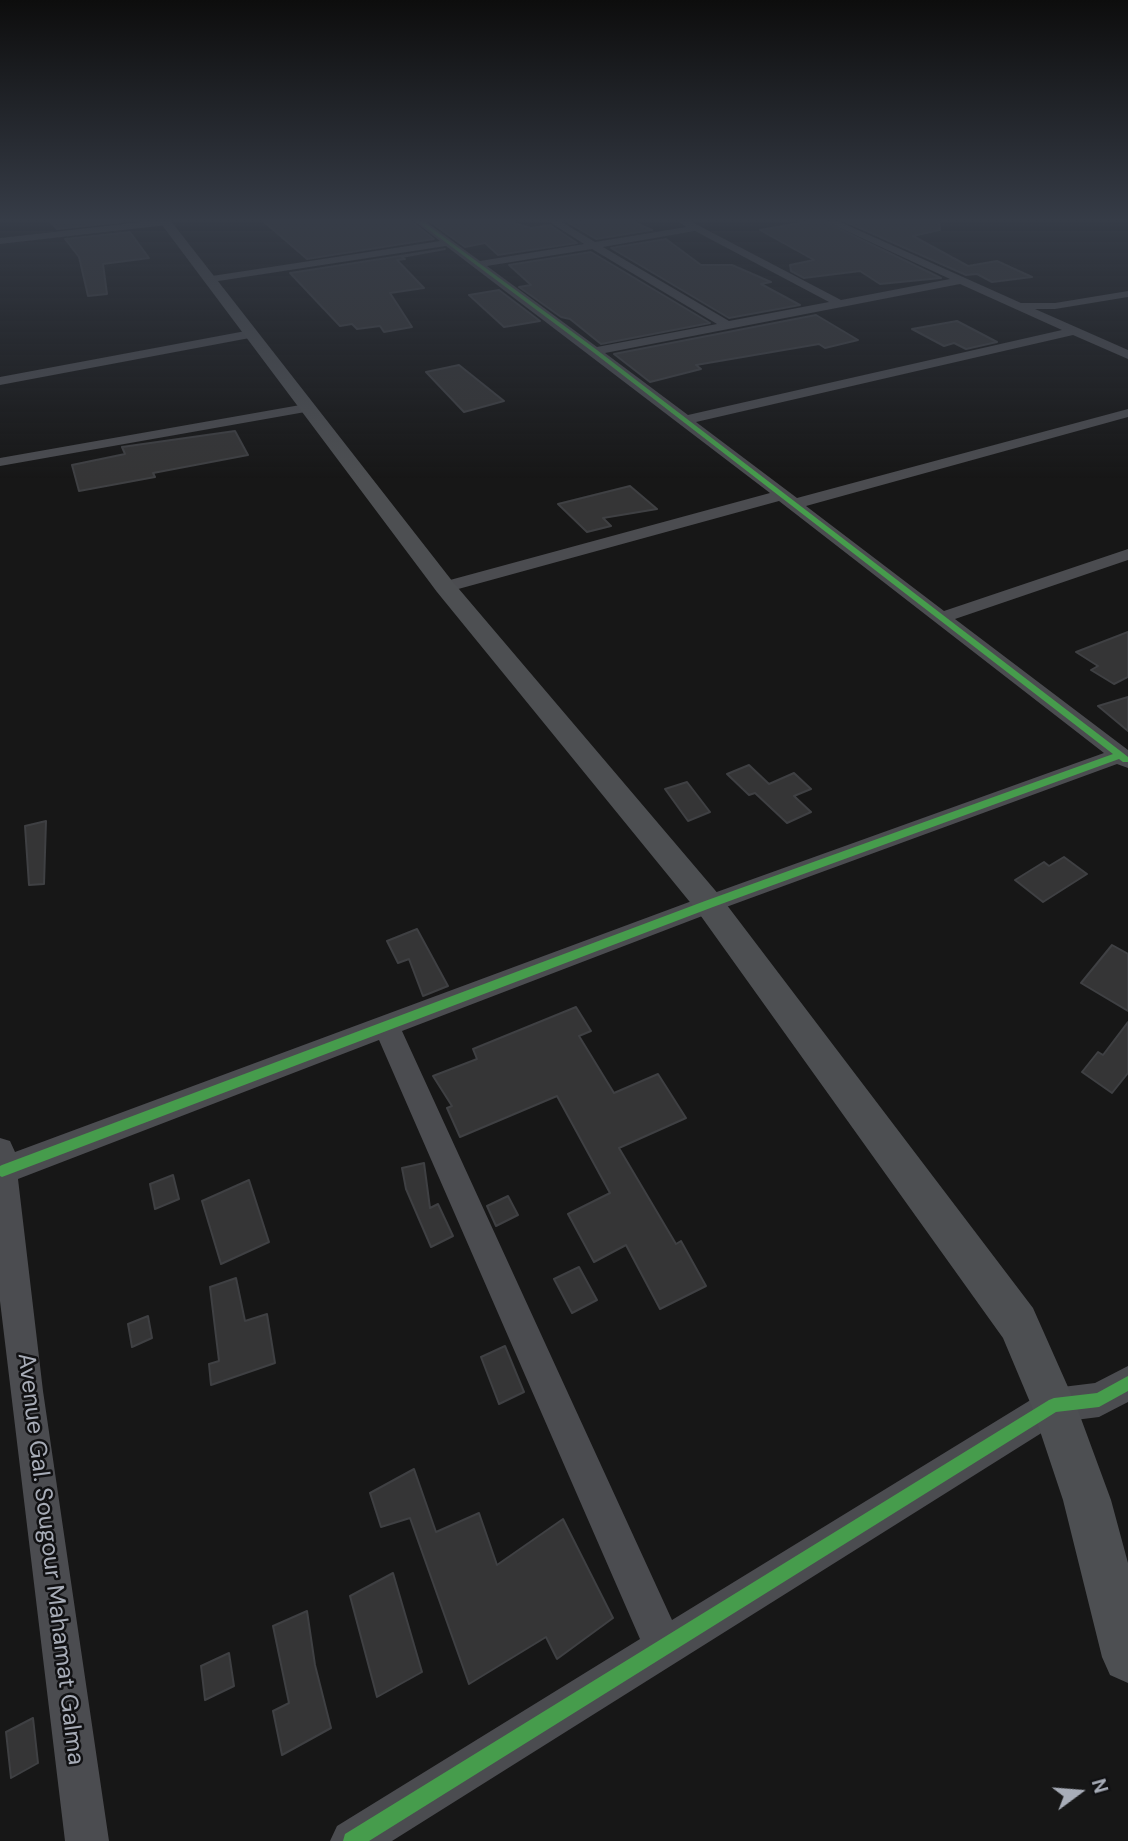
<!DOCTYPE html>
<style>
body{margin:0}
#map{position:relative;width:1128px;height:1841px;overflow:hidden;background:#171717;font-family:"DM Sans",sans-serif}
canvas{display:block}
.north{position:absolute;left:1044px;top:1757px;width:70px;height:70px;-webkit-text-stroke:5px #111113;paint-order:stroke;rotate:74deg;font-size:19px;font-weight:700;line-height:28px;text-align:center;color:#a8adb8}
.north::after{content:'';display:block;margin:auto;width:24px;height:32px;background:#a8adb8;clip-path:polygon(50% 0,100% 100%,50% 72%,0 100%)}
</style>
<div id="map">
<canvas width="1128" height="1841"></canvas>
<div class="north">N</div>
</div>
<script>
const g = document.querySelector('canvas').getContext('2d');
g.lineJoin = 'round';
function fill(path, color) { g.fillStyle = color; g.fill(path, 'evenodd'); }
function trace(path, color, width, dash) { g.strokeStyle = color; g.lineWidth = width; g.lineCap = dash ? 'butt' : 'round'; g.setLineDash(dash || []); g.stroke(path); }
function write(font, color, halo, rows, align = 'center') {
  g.font = font + ' "DM Sans",sans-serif'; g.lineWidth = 5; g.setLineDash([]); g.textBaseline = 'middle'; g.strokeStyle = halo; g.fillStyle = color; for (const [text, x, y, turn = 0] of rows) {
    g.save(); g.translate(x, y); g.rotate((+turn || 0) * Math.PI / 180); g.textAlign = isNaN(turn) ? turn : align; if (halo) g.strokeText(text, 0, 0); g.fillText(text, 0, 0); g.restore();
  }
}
const building = new Path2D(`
 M50 221H121L122 222 57 229Z
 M263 221H411L434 239 307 259Z
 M429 221H507L531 228 550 225 577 243 498 255 485 243 465 247Z
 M589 221H631L652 230 596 239 569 223Z
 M811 221H823L941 278 880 284 860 271 804 278 791 271 790 265 814 260 760 230Z
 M844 221H939L940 230 913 236 968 266 997 261 1032 277 992 282 977 274 966 275Z
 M130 232 149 258 103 264 107 294 88 296 79 257 65 239Z
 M666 239 701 265H732L771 282 761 284 800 305 729 318 611 248Z
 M445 249 402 257 405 259 397 260 424 288 390 293 412 327 384 332 380 326 357 329 352 324 340 326 290 273Z
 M591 252 710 323 601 344 570 319 561 317 519 287 531 285 509 265Z
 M499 290 540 321 504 327 469 295Z
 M816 315 858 340 825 348 819 344 696 365 701 369 650 382 614 354Z
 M957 321 997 342 966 349 954 343 944 346 912 329Z
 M459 365 504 401 464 412 426 372Z
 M235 431 248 455 153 473 155 477 79 491 72 465 125 454 122 447Z
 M630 486 657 509 603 518 611 526 587 532 558 504Z
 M1128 632V677L1114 684 1091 670 1098 666 1076 652Z
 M1128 697V731L1098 706Z
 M749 765 769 784 794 773 811 789 794 796 811 812 787 823 755 793 749 795 727 774Z
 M687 782 710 812 688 821 665 789Z
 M46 821 44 884 29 885 25 826Z
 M1064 857 1087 874 1043 902 1015 880 1044 862 1049 866Z
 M417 929 448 986 423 996 409 959 398 963 387 941Z
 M1112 945 1128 954V1011L1081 983Z
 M576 1007 591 1031 579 1036 614 1093 658 1074 686 1118 619 1148 676 1244 681 1241 706 1286 660 1309 626 1245 594 1262 568 1214 610 1193 557 1096 460 1137 447 1108 452 1106 433 1076 477 1059 473 1049Z
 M1128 1022V1073L1112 1093 1082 1072 1098 1052 1103 1055Z
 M424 1163 430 1208 438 1204 453 1236 431 1247 406 1189 402 1168Z
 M173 1175 179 1199 155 1209 150 1184Z
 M249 1180 269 1242 221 1264 202 1201Z
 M508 1196 518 1215 496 1226 487 1206Z
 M579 1267 597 1300 572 1313 554 1279Z
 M236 1278 245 1321 267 1314 275 1363 211 1385 209 1364 219 1361 210 1287Z
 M148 1316 152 1338 132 1347 128 1324Z
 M505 1346 524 1392 499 1404 481 1357Z
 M414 1469 436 1532 479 1513 497 1565 563 1519 613 1618 557 1659 546 1637 469 1684 410 1518 381 1527 370 1493Z
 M393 1573 422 1672 377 1697 350 1596Z
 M307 1611 315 1665 331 1728 282 1755 273 1711 289 1703 273 1626Z
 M229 1653 234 1686 205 1700 201 1666Z
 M33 1718 38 1763 11 1778 6 1732Z`);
fill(building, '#353536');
trace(building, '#3f4043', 2);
fill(new Path2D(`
 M150 221 172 222 167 225 0 244V238Z
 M414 221H425L480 261 584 244 548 221H560L595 242 686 227 678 221H690L841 300 950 279 825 221H838L1021 303H1055L1128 291V297L1055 309H1035L1128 350V359L1073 335 696 422 797 498 1128 409V417L806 506 944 611 1128 549V560L955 619 1128 750V768L1117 764 718 910 402 1031 672 1620 1042 1393 1054 1388 1095 1383 1128 1366V1402L1099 1417 1059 1422 392 1841H330L337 1826 640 1639 379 1040 18 1179 43 1391 109 1841H65L0 1301V1138L10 1141 15 1152 700 898 1104 753 779 501 451 591H439L436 587 439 583 770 493 446 246 212 282 206 279 212 276 440 241ZM695 231 829 302 729 321 603 247ZM592 249 717 324 597 347 487 266ZM960 284 1062 330 688 415 605 353Z
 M251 330 257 334 255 337 0 385V377Z
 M306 404 313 408 311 411 0 466V458Z`), '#4b4c50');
fill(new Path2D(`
 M159 221H171L453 582 720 896 1033 1308 1076 1405 1111 1500 1128 1563V1683L1110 1675 1102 1657 1063 1500 1032 1407 1003 1338 698 912 437 592Z`), '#4d4f52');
fill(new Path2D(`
 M417 221H422L597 350 1123 753 1128 757V762H1123L1119 759 713 907 2 1177 0 1176V1166L2 1165 705 901 1113 754 593 352Z
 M1128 1376V1391L1099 1407 1056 1412 369 1841H343L345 1834 1049 1400 1054 1398 1097 1393Z`), '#469c4c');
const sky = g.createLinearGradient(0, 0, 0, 479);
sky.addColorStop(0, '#0d0d0d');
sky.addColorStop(0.46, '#363c47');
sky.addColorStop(1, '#363c4700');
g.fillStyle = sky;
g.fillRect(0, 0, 1128, 479);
write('24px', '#a8adb8', '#111113', [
 ["Avenue Gal. Sougour Mahamat Galma",50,1559,83]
]);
</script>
